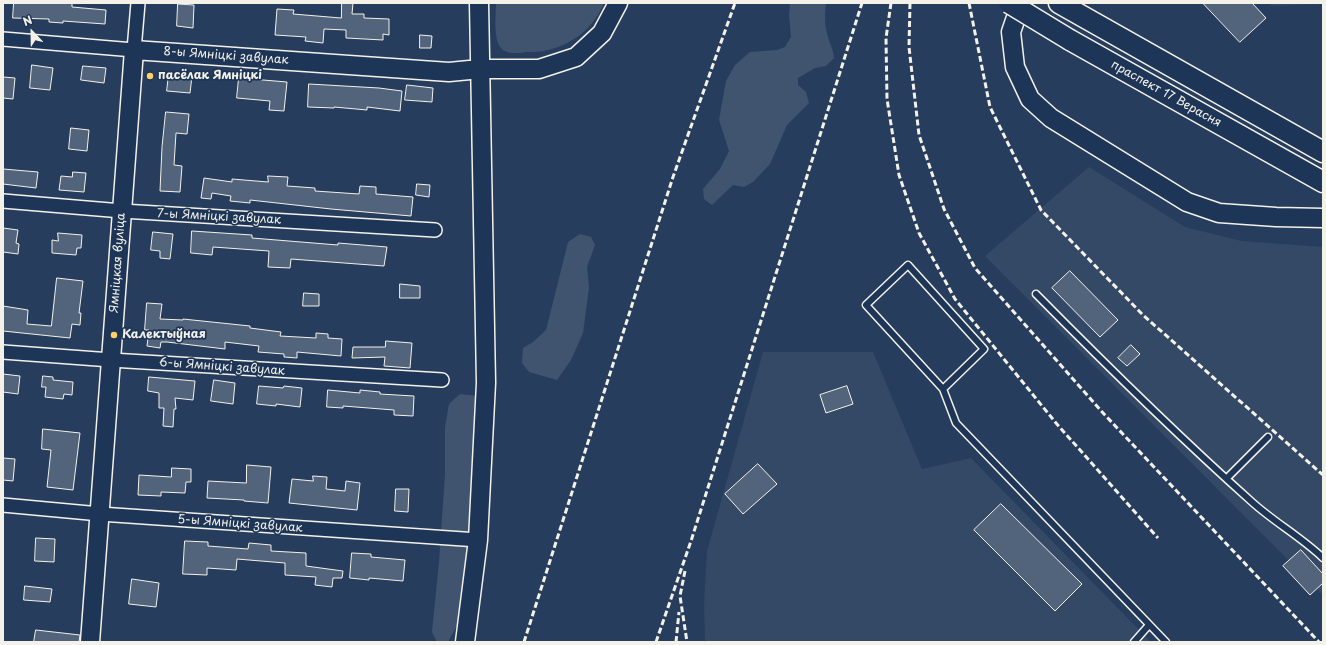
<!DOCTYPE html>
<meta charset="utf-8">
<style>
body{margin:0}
#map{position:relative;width:1326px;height:645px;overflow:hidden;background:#263d5d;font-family:"Playpen Sans",sans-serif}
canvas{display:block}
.frame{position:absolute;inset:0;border:4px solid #f4f1e8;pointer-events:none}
.north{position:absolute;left:12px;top:12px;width:40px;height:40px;-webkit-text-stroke:3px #1d3557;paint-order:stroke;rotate:338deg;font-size:11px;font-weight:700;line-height:16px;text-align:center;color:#f4f1e8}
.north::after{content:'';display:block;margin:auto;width:14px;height:18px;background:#f4f1e8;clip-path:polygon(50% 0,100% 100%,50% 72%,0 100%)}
</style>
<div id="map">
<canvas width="1326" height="645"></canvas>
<div class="frame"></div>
<div class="north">N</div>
</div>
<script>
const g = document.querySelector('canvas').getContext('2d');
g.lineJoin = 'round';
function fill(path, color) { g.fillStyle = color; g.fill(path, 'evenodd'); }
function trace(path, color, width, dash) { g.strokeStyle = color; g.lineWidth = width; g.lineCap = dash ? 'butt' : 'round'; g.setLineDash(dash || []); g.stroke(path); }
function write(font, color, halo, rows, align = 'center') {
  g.font = font + ' "Playpen Sans",sans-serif'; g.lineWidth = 3.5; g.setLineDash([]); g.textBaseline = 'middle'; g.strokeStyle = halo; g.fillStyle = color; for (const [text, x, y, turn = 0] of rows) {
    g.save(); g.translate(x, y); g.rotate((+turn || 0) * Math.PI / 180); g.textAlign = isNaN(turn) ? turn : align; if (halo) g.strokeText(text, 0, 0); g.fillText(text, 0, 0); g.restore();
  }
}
fill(new Path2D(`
 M1272 3H1323V4L1270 6Z
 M1089 167 1185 227 1242 241 1323 247V595L985 256Z
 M763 352H873L922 469 971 458 1151 642H705L704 605 707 551Z`), '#334966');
fill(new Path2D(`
 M496 3H604C594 27 574 44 548 50 541 52 533 52 527 52 518 53 507 55 501 48 493 39 496 14 496 3Z
 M790 3H826C825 13 824 23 827 33 829 43 833 47 834 58L826 66 815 68 798 78V85L806 92 809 103 787 125 770 164 753 182 744 187 733 185 712 205 704 199 703 189 720 169 729 151 719 120 726 81 735 65 750 52 777 50 785 47 791 37 789 15Z
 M580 234 591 237 595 245 587 267 589 288 583 333 571 360 557 380 529 372 522 363 523 348 533 342 546 330 568 242Z
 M460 394 478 396 484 409 460 620 448 642H437L432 632 439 562 445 474V427L449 404Z`), '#40546f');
const building = new Path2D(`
 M14 3H72V7L106 10 105 24 63 21V23L49 22V19L13 18Z
 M342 3H353L352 14H364V18L389 19V35L383 34V40L346 38V30L324 29 323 43 305 41 306 37 275 35 277 9 294 10 293 14 341 18Z
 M1203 3H1252L1266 18 1240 42Z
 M178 4 194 5 193 28 177 26Z
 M420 35 432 36 431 48H420Z
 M32 65 53 68 50 90 30 88Z
 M83 66 106 68 104 83 81 80Z
 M169 74 192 76 190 93 167 91Z
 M3 77 15 78 13 99 3 98Z
 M239 78 287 82 284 111 269 110 270 101 237 98Z
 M309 84 379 88 402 91 400 111 367 107V110L334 107V108L308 107Z
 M407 85 433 88 432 102 405 100Z
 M166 112 189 114 187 134 176 133 174 165 182 166 180 192 160 191 162 147Z
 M71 128 89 130 87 151 69 149Z
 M3 169 38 172 36 188 3 184Z
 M73 172 86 173 84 192 59 190 61 176 72 177Z
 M268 176 288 177 287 186 315 188V191L359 194 360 186 376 187V194L413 197 411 216 331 209 250 200V203L230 201 231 196 212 193 211 199 201 198 204 178 232 182V179L268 182Z
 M417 184 430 185 429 197 416 195Z
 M3 228 18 230 16 243 19 244 18 254 3 252Z
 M192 231 252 235V238L338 245V243L387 247 384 266 291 259 290 268 268 267 269 251 213 247 212 255 191 253Z
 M153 232 173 234 170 259 160 258V251L151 250Z
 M58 233 82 235 81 248H77L76 255 52 253V240L58 241Z
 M1070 271 1118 320 1100 337 1052 288Z
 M57 278 83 281 79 313H81L80 325 72 324 70 338 3 331V306L28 310 27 324 51 326Z
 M400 284 420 286V298H400Z
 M304 293 319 294V306H303Z
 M147 303 162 304 160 319 183 320V319L250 326V328L281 332 280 336 316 338V333L328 334V338L342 339 341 356 297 352V358L284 357V354L258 352 259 346 225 342V349L167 342H161L160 348 147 346 149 330H145Z
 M386 341 412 343 410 368 384 366 385 357 352 358 353 347H385Z
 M1131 345 1140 354 1127 366 1118 358Z
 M3 374 20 376 18 394 3 392Z
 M43 376 53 377V380L73 382 72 395 64 394 63 399 45 397 46 387H42Z
 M149 377 195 381 193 400 175 398 176 409H174L173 427 163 426 164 408H159V393L148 391Z
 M214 380 235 383 233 404 211 401Z
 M259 386 283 388 284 386 302 388 300 407 276 404V406L257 404Z
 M847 386 853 404 826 413 820 395Z
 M328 390 360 393V390L380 392V394L414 396 413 416 394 415V410L343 406V408L327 407Z
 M43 429 80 433 73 490 47 487 51 450 42 449Z
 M3 458 15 459 13 481 3 480Z
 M758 464 777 484 743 514 725 494Z
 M247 465 271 467 268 503 244 501V500L207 498 208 481 246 483Z
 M172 468 191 469V482H186L185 493 161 492V496L138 495 139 475 171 477Z
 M313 476 327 477 326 489 345 491 346 481 360 483 357 510 289 503 292 479 313 481Z
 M396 489H409L408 512 395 511Z
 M1001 504 1082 584 1055 611 974 530Z
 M36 538 55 539 54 562 35 561Z
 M185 541 208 542V546L248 549 249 543 271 545V551L306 553V566L343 571 342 578H333L332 587 315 585 316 577 285 575V563L237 559 236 570 207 568V575L183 574Z
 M1301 550 1323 574V583L1310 595 1283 566Z
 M352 553 371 554V557L405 560 403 581 369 578V580L350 578Z
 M132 579 159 583 156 607 129 604Z
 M25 586 52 589 50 602 24 600Z
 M36 630 80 635 79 642H34Z`);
fill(building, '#52647b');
trace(building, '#f4f1e8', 1);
const lane = new Path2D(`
 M1036 294C1106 365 1177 435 1252 502 1274 522 1301 537 1323 558
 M943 389 984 349 908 265 866 305 943 389 956 423 1166 642
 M1227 478 1268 437
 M1134 642 1149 625`);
const street = new Path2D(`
 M3 39 134 50 138 3
 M3 201 122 211 435 230
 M3 352 111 360 442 380
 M3 505 100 514 478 540`);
const secondary = new Path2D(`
 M1021 3 1011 32 1015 67 1030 99 1051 118 1187 202 1219 213 1276 217 1323 218
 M90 642 134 50 449 72 480 69H539L576 57 602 33 618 3
 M465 642 478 540 486 383 479 3`);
const primary = new Path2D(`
 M1059 3 1323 152
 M1070 40 1323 182`);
trace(lane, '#f4f1e8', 9);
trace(street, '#f4f1e8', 16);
trace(secondary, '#f4f1e8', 21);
trace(primary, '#f4f1e8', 23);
trace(lane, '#1d3557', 6);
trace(street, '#1d3557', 13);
trace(secondary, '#1d3557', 18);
trace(primary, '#1d3557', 20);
trace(new Path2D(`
 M891 3 886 38 887 99 899 175 919 233 955 299 1056 423 1158 538
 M910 3 909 47 919 135 944 209 975 268 1104 414 1319 642
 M969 3 990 107 1041 210 1143 315 1323 475
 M685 571 680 596 687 642
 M524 642 673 177 735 3
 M656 642 691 541 862 3
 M676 642 679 612`), '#f4f1e8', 3, [6, 3]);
const primaryBridge = new Path2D(`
 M1009 3 1070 40`);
trace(primaryBridge, '#f4f1e8', 23, []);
trace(primaryBridge, '#1d3557', 20);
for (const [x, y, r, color] of [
 [150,76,4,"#ffd166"],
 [114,335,4,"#ffd166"]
]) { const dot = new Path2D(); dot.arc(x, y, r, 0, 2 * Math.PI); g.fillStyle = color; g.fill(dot); trace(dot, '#1d3557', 1.5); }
write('12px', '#f4f1e8', '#1d3557', [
 ["8-ы Ямніцкі завулак",226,56,4],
 ["праспект 17 Верасня",1166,94,29],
 ["7-ы Ямніцкі завулак",219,217,3],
 ["Ямніцкая вуліца",118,263,-86],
 ["6-ы Ямніцкі завулак",222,367,4],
 ["5-ы Ямніцкі завулак",240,524,4]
]);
write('bold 12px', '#f4f1e8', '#1d3557', [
 ["пасёлак Ямніцкі",158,76],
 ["Калектыўная",122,335]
], 'left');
</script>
